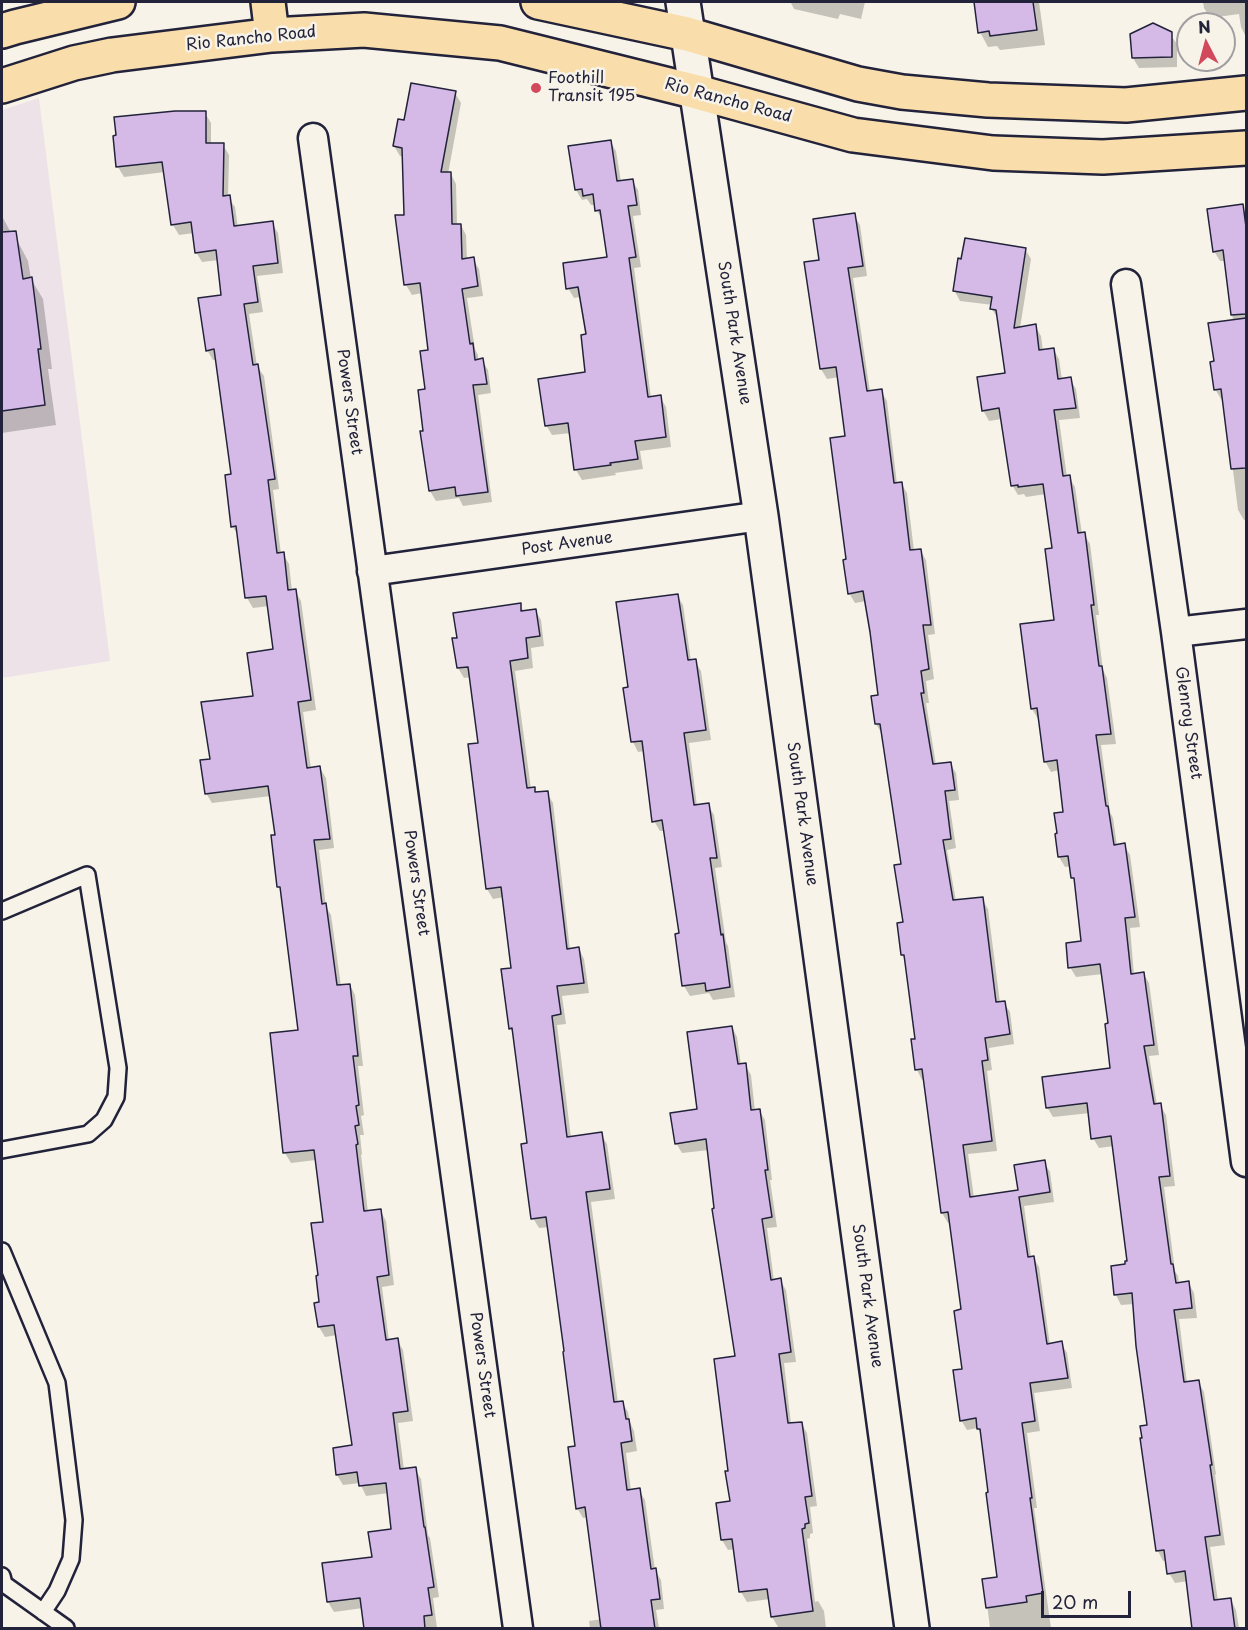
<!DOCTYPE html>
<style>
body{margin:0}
#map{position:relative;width:1248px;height:1630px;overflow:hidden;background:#f7f3e8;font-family:"Playpen Sans",sans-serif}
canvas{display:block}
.frame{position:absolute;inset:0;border:3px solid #22223b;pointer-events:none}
.north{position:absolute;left:1176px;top:12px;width:60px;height:60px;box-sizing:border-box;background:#f7f3e8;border:2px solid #a29fa3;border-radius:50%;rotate:354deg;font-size:16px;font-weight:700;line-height:24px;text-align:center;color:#22223b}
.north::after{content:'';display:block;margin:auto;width:21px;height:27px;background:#d1495b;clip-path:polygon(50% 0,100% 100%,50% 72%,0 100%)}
.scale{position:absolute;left:1041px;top:1591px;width:90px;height:27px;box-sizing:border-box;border:3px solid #22223b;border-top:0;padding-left:8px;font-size:18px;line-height:21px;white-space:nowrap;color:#22223b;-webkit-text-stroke:4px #f7f3e8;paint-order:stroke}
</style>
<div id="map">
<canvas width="1248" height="1630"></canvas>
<div class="frame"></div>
<div class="north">N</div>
<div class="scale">20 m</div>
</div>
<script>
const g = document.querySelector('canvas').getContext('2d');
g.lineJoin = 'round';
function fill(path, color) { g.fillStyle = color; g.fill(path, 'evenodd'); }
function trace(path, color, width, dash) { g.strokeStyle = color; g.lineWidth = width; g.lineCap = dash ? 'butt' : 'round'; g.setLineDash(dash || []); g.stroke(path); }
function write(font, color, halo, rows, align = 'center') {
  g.font = font + ' "Playpen Sans",sans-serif'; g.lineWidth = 5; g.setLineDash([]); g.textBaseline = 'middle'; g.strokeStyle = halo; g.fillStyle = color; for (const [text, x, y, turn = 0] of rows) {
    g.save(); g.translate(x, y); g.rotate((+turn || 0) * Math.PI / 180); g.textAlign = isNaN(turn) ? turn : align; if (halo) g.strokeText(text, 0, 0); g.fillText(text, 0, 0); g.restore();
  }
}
fill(new Path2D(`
 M39 98 110 661 2 678V110Z`), '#ede2e8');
fill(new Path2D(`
 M784 2H865L861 19 840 14 838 19 794 9 791 3Z
 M976 2H1039L1045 45 1000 50 997 46 988 47 980 32Z
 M1203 2H1246V37L1241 27 1239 14 1210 18 1204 8Z
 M1170 34 1177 44V67L1139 68 1133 58Z
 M455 93 461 103 448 174H451L456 184 457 225H461L466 235 467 260 473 259 479 269 483 296 467 298 475 349 478 355V361L482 360 488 370 491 393 478 395 492 502 463 506 459 498 436 501 430 491 425 432 430 351 422 293 412 295 406 285 404 157 400 156 394 146 405 122Z
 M205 113 211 123V145H223L229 155 228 197 235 207 238 228 272 223 278 233 283 273 257 276 263 312 249 314 257 366 264 376 279 489 273 490 281 554H283L289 564 292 591H295L301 601 316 710 303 712 311 769 320 768 326 778 334 848 319 850 326 907 331 915 341 986 350 985 355 995 363 1066H358L364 1115 361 1116 364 1135H360L362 1154 361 1155 368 1212 380 1210 386 1221 394 1285 382 1287 389 1341 397 1340 403 1350 413 1421 398 1423 404 1470 415 1469 421 1479 428 1535 430 1538 439 1597 433 1598 437 1628H365L363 1608 334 1612 328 1602 373 1558 393 1530 389 1493 366 1496 360 1483 343 1485 337 1475 354 1447 337 1335 325 1337 319 1327 321 1303 320 1276 325 1223 316 1160 291 1163 285 1153 300 1032 283 894 279 887 277 836 271 796 212 803 206 793 211 760 255 697 275 650 269 606 253 608 247 598 239 537 233 527V475L217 360H213L207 350 222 297 219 260 202 262 196 252 194 233 179 235 173 225 165 172 124 177 118 167 117 137Z
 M610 141 616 151 621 182 632 180 638 190 641 215 633 216 641 267 634 268 651 398 660 397 666 407 671 447 640 451 643 469 615 473 616 475 582 480 576 470 571 433 552 435 546 425 587 373V336L581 297 574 298 568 288 609 258 603 221 597 211 596 205H591L587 199 582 200 576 190Z
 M1242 206 1246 213V520H1244L1238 510 1224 399H1221L1215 389V363L1233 321 1226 261H1220L1214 251Z
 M854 215 860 225 867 276 853 278 870 392 881 391 887 401 897 484 901 483 907 493 914 551 920 550 926 560 935 634 928 635 934 679 926 681 929 703H926L936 765 950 763 956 773 959 800 949 801 956 848 947 850 956 901 982 899 988 909 1000 1003H1004L1010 1012 1014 1044 989 1048 992 1070 987 1071 997 1151 968 1154 974 1198 1020 1192 1044 1162 1050 1172 1054 1202 1024 1206 1031 1258 1033 1257 1039 1267 1050 1345 1061 1343 1067 1353 1072 1388 1034 1393 1040 1431 1027 1433 1037 1508H1034L1051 1628H990L984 1580 999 1578 990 1494 982 1435 978 1428 967 1430 961 1420 964 1371 963 1311 950 1222 948 1223 942 1213 925 1079 922 1080 917 1070V1040L907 962 902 955 904 923 903 865 882 734 876 724 879 696 867 601 855 603 849 593 848 561 847 437 839 377 827 379 821 369 820 261Z
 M2 216 10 231 11 241 17 240 28 261 31 279 43 299 52 369H48L56 425 2 433Z
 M1025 249 1031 259 1020 328 1035 326 1041 336 1043 351 1053 349 1059 359 1062 380 1070 379 1076 389 1080 418 1059 420 1067 477H1069L1075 487 1082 534H1084L1090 544 1099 615H1096L1103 670 1107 678 1116 744 1101 745 1110 812 1113 818 1117 846 1124 845 1130 855 1140 927 1130 928 1134 975 1143 973 1149 983 1159 1055 1149 1056 1157 1105H1160L1166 1115 1175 1186 1164 1187 1175 1271 1178 1276 1179 1284 1188 1282 1194 1293 1197 1318 1179 1319 1187 1383 1198 1381 1204 1392 1216 1474 1215 1475 1225 1545 1210 1547 1218 1601 1231 1600 1236 1610 1239 1628H1193L1188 1581 1175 1583 1169 1573 1167 1560 1163 1561 1158 1551 1149 1426 1134 1304 1121 1305 1116 1295 1129 1263 1114 1146 1099 1148 1093 1138 1090 1113 1053 1117 1047 1107 1112 1069 1110 1024 1103 974 1076 977 1070 967 1083 942 1076 884 1073 878 1071 866 1065 867 1059 857 1065 813 1059 770 1051 772 1045 761 1040 719H1038L1032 709 1021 625 1055 621 1053 549 1046 494 1026 497 1024 494 1018 495 1012 485 1002 419 989 421 983 410 1006 374 998 319 992 309 993 305 960 301 954 290Z
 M677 595 683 605 691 661H695L701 671 711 740 689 743 697 806 708 805 714 815 722 867 715 868 726 942 728 946 735 997 713 1000 709 993 690 996 684 986 680 935 665 831H660L654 821 645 751 638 752 633 742 625 689H630Z
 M520 605 524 612 535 610 541 620 544 646 531 648 533 668 515 671 531 789H534L537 794 547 793 553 803 570 950 579 949 584 959 589 993 562 996 566 1024 557 1025 571 1138 601 1134 607 1144 615 1199 591 1202 618 1403 622 1402 628 1412 630 1422 634 1431 637 1451 626 1453 631 1491 639 1490 645 1500 655 1570 661 1580 664 1609 656 1610 659 1628H590L589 1621 602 1619 588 1517 583 1518 577 1508 576 1447 549 1227 539 1228 533 1218 529 1144 515 1036 510 1028 513 969 504 897 493 899 487 889 480 744 471 677 464 678 458 668V639Z
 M732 1027 737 1037 741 1065H745L751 1075 755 1111 759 1110 765 1120 772 1180H770L777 1227 767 1228 774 1281 780 1280 786 1290 796 1362 784 1363 791 1424 801 1423 807 1433 817 1506 810 1507 813 1533 810 1534V1538L807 1539 815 1602 818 1601 824 1611 826 1628H781V1627H778L772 1617 770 1599 747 1602 741 1592 735 1549 728 1550 722 1540 731 1502 729 1472 737 1357 709 1150 682 1153 676 1143 699 1111Z`), '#0003');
const building = new Path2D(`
 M974 2H1033L1037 30 990 36 989 31 978 33Z
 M1153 23 1172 32V57L1132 58 1130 34Z
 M411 83 456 91 441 172H451L452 224H461L462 259 474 257 478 286 462 289 470 344 473 343 475 360 483 358 487 384 473 385 488 492 456 496 455 487 429 491 420 431H423L418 390 425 389 420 351 428 350 420 283 404 285 395 215H404L402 148 393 146 398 119 404 120Z
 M175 111H206V143H224L223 196 230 195 234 226 273 221 278 263 253 266 258 302 244 304 253 365 258 364 275 479 268 480 277 553 284 552 288 590 296 589 301 629 311 700 298 702 307 768 320 766 330 839 314 840 322 904 326 903 337 985 350 984 358 1056H353L359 1105 356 1106 359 1125 355 1126 358 1144 356 1145 364 1211 381 1209 389 1275 377 1277 386 1340 398 1338 408 1411 393 1413 400 1469 416 1467 424 1527H425L434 1587 428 1588 432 1615 424 1616 425 1629H364L360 1598 327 1602 322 1563 372 1557 368 1532 391 1529 386 1483 359 1486 357 1472 336 1475 333 1448 352 1445 334 1325 318 1327 314 1303 319 1302 316 1276 318 1275 311 1223 323 1222 314 1150 283 1153 270 1033 298 1030 280 887H277L271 835H275L268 786 205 794 200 760 210 759 201 702 253 696 247 653 273 649 266 596 245 598 236 526 231 527 225 475 231 474 214 349 206 351 198 298 221 295 216 250 195 253 191 222 171 225 162 162 116 167 113 136 116 135 114 117Z
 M611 140 617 181 633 179 637 205 628 206 636 257 629 258 648 397 661 395 666 437 635 441 638 459 610 463 611 465 574 470 568 423 545 426 538 379 585 372 581 335 586 334 578 287 566 289 563 263 607 257 600 210 595 211 593 194 583 196 582 189 575 190 568 146Z
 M1243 204 1246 227V314L1231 315 1223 250 1213 252 1207 209Z
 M855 213 863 266 848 268 867 391 882 389 894 483 902 482 910 550 921 549 931 625H923L929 669 921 671 924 693H921L933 764 951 762 955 790 945 791 951 839 943 840 953 900 983 897 996 1002 1005 1001 1010 1034 985 1038 988 1060 982 1061 992 1141 963 1145 970 1197 1018 1190 1014 1165 1045 1160 1050 1192 1019 1197 1028 1257 1034 1256 1047 1344 1062 1341 1068 1378 1030 1383 1035 1421 1022 1423 1032 1498H1030L1043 1593 1026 1596 1027 1602 986 1608 982 1579 997 1577 986 1493 988 1492 980 1429H977L976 1418 960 1421 953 1370 962 1369 954 1311 961 1309 948 1212 941 1213 922 1069 915 1070 911 1039H915L904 955H901L897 923 903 922 894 865 901 864 880 724H875L871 696 878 695 870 632 863 591 848 594 843 560 846 559 830 438 845 436 836 367 820 369 804 262 819 260 813 219Z
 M16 231 23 279 32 277 41 349H38L45 405 2 411V232Z
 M965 238 1026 248 1014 328 1036 324 1039 350 1054 348 1058 379 1071 377 1076 408 1054 410 1063 476 1070 475 1078 533 1085 532 1094 605H1091L1099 666H1102L1111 734 1096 735 1106 806H1108L1114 845 1125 843 1135 917 1125 918 1131 974 1144 972 1146 988 1154 1045 1144 1046 1154 1104 1161 1103 1170 1176 1159 1177 1171 1264H1173L1176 1283 1189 1281 1192 1308 1174 1310 1184 1382 1199 1380 1212 1465H1210L1220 1535 1205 1537 1214 1600 1231 1598 1235 1629H1192L1185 1571 1167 1574 1164 1550 1156 1551 1140 1438H1142L1140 1426 1147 1425 1136 1346 1132 1293 1114 1295 1111 1266 1125 1264V1261H1127L1111 1136 1091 1139 1087 1103 1046 1108 1042 1077 1110 1068 1105 1024 1108 1023 1100 964 1068 968 1066 943 1081 941 1074 878H1071L1068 856 1058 857 1055 834 1057 833 1054 813 1063 812 1057 760 1044 762 1037 708 1031 709 1020 624 1054 620 1045 549 1052 548 1043 484 1018 487V485L1011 486 999 408 982 411 977 377 1005 373 996 310 990 309 992 297 953 291 958 258 961 259Z
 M1246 318V468L1231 469 1221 389 1214 390 1210 362 1214 361 1208 323Z
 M678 594 688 660 696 659 706 730 684 733 694 805 709 803 717 858H710L721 935 723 934 730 987 706 991 705 983 682 986 675 934 679 933 662 820 652 822 642 741 631 742 623 688 628 687 616 602Z
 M521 603V611L536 609 540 636 526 638 528 658 510 661 527 788 535 787V792L548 791 567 949 579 947 584 983 557 986 561 1014 552 1016 567 1137 602 1132 610 1189 586 1192 614 1402 623 1401 626 1419H629L632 1441 621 1443 627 1490 640 1488 651 1569 656 1568 660 1599 651 1600 655 1629H601L585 1507 576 1509 568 1447 575 1446 563 1352 564 1351 546 1217 531 1219 521 1144 527 1143 512 1028 509 1029 501 969 511 968 501 887 486 889 468 744 478 743 468 667 457 668 452 638H457L453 613Z
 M732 1026 738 1064 746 1063 751 1110 760 1109 768 1170H765L772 1217 762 1219 771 1280 781 1278 791 1352 779 1354 788 1423 802 1422 812 1496 805 1497 809 1523 805 1524V1528L802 1529 813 1611 771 1617 767 1589 739 1592 732 1539 721 1540 716 1503 730 1501 725 1471H728L714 1359 735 1356 712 1209 714 1208 706 1139 675 1144 670 1113 697 1109 687 1032Z`);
fill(building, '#d5bae8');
trace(building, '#22223b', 1.5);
const lane = new Path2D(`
 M2 911 87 875 118 1068 116 1097 104 1120 88 1134 2 1150
 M2 1251 57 1383 74 1520 71 1559 57 1591 43 1612
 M2 1576 4 1584 66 1628`);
const street = new Path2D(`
 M313 138 518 1628
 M1126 284 1176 632 1246 1162
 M372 571 761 516
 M1176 632 1246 624`);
const secondary = new Path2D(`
 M683 2 761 516 912 1628`);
const primary = new Path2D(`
 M268 2 272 35
 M538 2 687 34 858 84 902 92 988 100 1126 105 1246 93
 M2 31 15 27 118 2
 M2 86 74 63 112 55 272 35 364 30 500 43 697 92 853 135 993 153 1103 157 1246 148`);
trace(lane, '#22223b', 20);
trace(street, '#22223b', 33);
trace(secondary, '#22223b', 38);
trace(primary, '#22223b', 38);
trace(lane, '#f7f3e8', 15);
trace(street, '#f7f3e8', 28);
trace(secondary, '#f7f3e8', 33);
trace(primary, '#f9deab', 33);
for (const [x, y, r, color] of [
 [536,88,6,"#d1495b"]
]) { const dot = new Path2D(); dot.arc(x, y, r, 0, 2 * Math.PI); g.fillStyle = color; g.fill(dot); trace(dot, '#f7f3e8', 2); }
write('16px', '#22223b', '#f7f3e8', [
 ["Rio Rancho Road",251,39,-6],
 ["Rio Rancho Road",728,101,15],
 ["South Park Avenue",734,333,81],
 ["Powers Street",349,402,82],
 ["Post Avenue",567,544,-8],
 ["Glenroy Street",1188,723,82],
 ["South Park Avenue",802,814,82],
 ["Powers Street",416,883,82],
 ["South Park Avenue",867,1296,82],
 ["Powers Street",482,1365,82]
]);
write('16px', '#22223b', '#f7f3e8', [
 ["Foothill",548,79],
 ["Transit 195",548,97]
], 'left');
</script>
